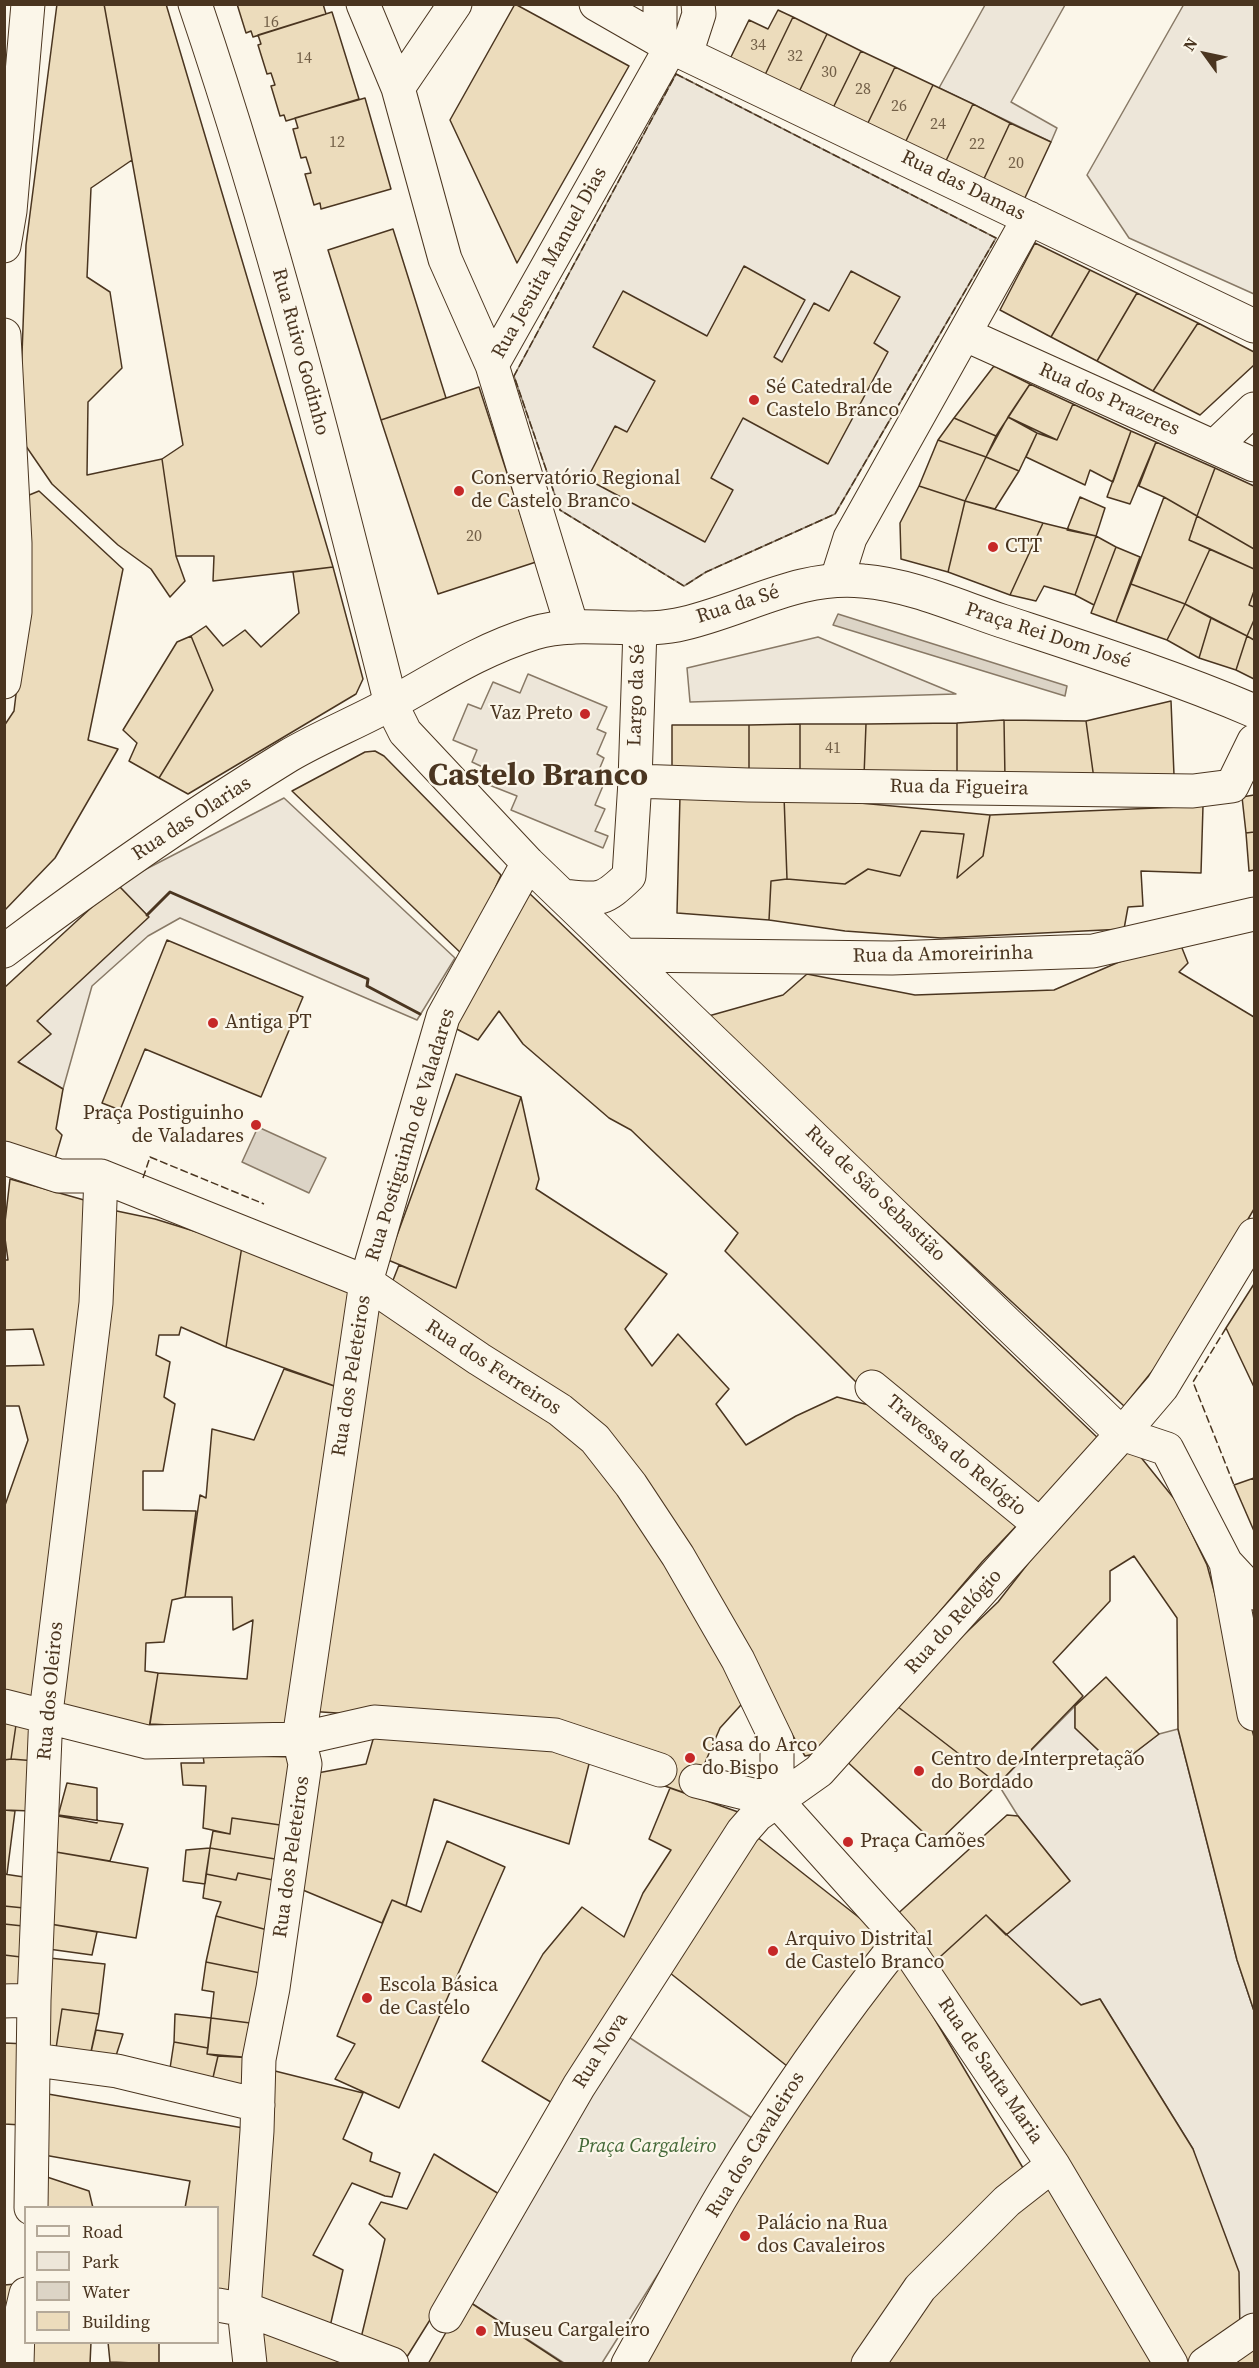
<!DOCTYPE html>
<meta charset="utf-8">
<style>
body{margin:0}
#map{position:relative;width:1259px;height:2368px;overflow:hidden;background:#fbf6e9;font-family:"Source Serif 4",serif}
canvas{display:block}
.frame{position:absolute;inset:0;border:6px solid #4a3520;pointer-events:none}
.legend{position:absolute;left:24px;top:2206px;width:195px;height:138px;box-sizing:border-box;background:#fbf6e9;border:2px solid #b4a999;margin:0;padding:8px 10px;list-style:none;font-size:18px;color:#4a3520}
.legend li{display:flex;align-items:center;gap:12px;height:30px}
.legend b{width:30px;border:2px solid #b4a999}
.north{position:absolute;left:1175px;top:24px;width:60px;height:60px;-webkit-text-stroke:4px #fbf6e9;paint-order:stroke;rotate:303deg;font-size:16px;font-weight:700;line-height:24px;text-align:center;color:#4a3520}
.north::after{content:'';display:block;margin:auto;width:21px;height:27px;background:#4a3520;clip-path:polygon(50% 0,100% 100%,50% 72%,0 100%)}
</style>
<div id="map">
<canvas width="1259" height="2368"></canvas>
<div class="frame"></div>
<ul class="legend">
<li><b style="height:8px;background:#fbf6e9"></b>Road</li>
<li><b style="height:16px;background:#ede6d9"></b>Park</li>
<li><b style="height:16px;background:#dcd4c6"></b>Water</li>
<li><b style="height:16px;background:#ecdcbc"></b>Building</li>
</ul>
<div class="north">N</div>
</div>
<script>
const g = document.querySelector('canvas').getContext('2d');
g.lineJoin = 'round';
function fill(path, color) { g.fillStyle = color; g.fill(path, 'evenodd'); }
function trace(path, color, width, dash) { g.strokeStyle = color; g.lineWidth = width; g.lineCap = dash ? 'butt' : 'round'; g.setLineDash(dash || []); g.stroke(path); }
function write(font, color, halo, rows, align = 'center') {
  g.font = font + ' "Source Serif 4",serif'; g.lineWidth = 4.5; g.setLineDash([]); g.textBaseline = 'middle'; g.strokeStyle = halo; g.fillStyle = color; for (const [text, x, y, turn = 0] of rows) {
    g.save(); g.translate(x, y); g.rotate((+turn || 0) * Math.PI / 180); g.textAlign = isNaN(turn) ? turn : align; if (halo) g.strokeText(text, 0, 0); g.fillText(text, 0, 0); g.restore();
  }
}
const green = new Path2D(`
 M1184 4 1254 5V294L1129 238 1087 175Z
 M985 5H1065L1011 102 1057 128 1051 142 939 88Z
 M676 74 996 238 835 514 706 572 684 586 560 510 514 376Z
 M818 637 956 694 690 702 687 668Z
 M528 674 607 707 597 729 606 733 597 754 604 758 596 777 605 781 595 805 605 809 595 831 608 836 603 848 511 810 517 796 484 783 489 770 472 762 477 750 453 740 468 704 481 709 493 682 520 693Z
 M284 798 455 958 417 1020 180 918 148 936 92 986 63 1089 18 1062 51 1034 37 1021 147 915 117 884Z
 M1075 1706V1728L1116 1767 1159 1734 1178 1729 1237 1960 1254 2011V2322L1240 2335 1193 2149 1100 1999 1081 2005 1006 1935 1070 1881 1018 1816 998 1784Z
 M624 2034 755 2120 602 2363H564L465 2299Z`);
fill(green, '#ede6d9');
trace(green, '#887966', 1.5);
const water = new Path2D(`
 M838 614 1067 686 1065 696 833 625Z
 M258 1127 326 1158 309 1193 242 1162Z`);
fill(water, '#dcd4c6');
trace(water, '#887966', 1.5);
const building = new Path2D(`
 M57 4H104L132 160 91 188 87 277 110 292 122 368 88 402 87 475 162 459 176 556 185 581 170 597 151 569 118 545 52 484 19 436 26 245Z
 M104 4H166L333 567 213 581 214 556H176L162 459 183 445Z
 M237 4H323L326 14 253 37 251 31 246 33Z
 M515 4 629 66 517 263 450 120Z
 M778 10 793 17 763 79 728 63 749 20 768 29Z
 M332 12 359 99 286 121 284 115 280 116 271 86 275 85 271 73 267 74 258 45 261 44 258 35Z
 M793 17 827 34 797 96 763 79Z
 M827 34 861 51 831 112 797 96Z
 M861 51 895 67 865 129 831 112Z
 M895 67 933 85 903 147 865 129Z
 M933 85 973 104 943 167 903 147Z
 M365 98 391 189 321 209 320 203 314 205 305 174 311 173 306 157 301 158 293 129 298 128 295 118Z
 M973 104 1010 123 981 185 943 167Z
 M1010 123 1051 142 1022 204 981 185Z
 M393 229 446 398 381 420 328 250Z
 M1035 243 1090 270 1051 337 1000 310Z
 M744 266 805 300 774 357 782 362 814 303 829 311 851 271 900 297 874 343 888 352 828 464 743 418 711 478 733 490 705 542 587 479 615 426 627 432 655 381 593 347 623 291 707 336Z
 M1090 270 1137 293 1097 361 1051 337Z
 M1137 293 1198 323 1153 391 1097 361Z
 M1198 323 1254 352V365L1200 415 1153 391Z
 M994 366 1030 384 996 436 954 418Z
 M1030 384 1073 404 1057 440 1008 417Z
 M479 387 536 562 438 594 381 420Z
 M1073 404 1131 431 1113 482 1090 470 1085 485 1026 457 1037 433 1057 440Z
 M1008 417 1037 433 1019 471 986 457Z
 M954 418 996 436 986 457 938 440Z
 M1131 431 1156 442 1130 504 1107 497Z
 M938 440 986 457 965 501 919 486Z
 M1156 442 1215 468 1197 516 1164 497 1139 486Z
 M986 457 1019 471 995 509 965 501Z
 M1215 468 1254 486V549L1197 516Z
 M919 486 965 501 948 572 901 559 900 523Z
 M39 491 123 569 88 740 118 749 55 858 4 911V726L14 711 24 627 17 500Z
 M1080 497 1105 508 1096 536 1067 530Z
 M1164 497 1197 516 1189 540 1210 549 1185 604 1131 584Z
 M965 501 1043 523 1010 595 948 572Z
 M1197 516 1254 549V569L1189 540Z
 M1043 523 1096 536 1075 595 1044 586 1036 601 1010 595Z
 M1096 536 1116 547 1094 605 1075 595Z
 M1116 547 1140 557 1116 622 1091 613Z
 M1210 549 1254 569V591L1249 605 1254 607V620L1247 636 1185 604Z
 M333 567 363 679 356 694 188 794 159 778 213 690 191 636 206 626 223 646 245 630 261 647 299 613 293 572Z
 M1131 584 1185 604 1167 640 1116 622Z
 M1254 591V607L1249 605Z
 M1185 604 1211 618 1199 658 1167 640Z
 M1211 618 1247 636 1236 670 1199 658Z
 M1254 620V640L1247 636Z
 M191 636 213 690 159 778 129 761 137 743 123 730 177 642Z
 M1247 636 1254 640V679L1236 670Z
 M1171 701 1174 775 1094 779 1086 721Z
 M1004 720 1005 779 957 780V723Z
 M1004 720 1086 721 1094 779H1005Z
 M957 723V780L864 776 866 724Z
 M800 724V775H749V725Z
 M800 724H866L864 776 800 775Z
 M672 725H749V775H672Z
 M375 751 384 756 501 875 464 956 292 791 365 752Z
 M1254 795V832L1246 833 1242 797Z
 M680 796H784L787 879 771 881 769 920 677 913Z
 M784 796 990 815 983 856 957 878 964 834 921 831 900 876 868 869 845 884 787 879Z
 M1203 806 1201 873 1141 871 1143 906 1128 907 1124 929 941 938 845 931 769 920 771 881 787 879 845 884 868 869 900 876 921 831 964 834 957 878 983 856 990 815Z
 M1254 832V870L1249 871 1246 833Z
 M117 884 149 917 37 1021 51 1034 18 1062 63 1089 56 1129 62 1135 52 1169 4 1153V988Z
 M529 893 1100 1440 1040 1515 859 1385 725 1251 738 1233 631 1130 609 1118 523 1044 499 1011 478 1040 447 1024Z
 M167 940 303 997 261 1097 145 1049 120 1110 102 1103Z
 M1180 943 1188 963 1179 972 1254 1017V1209L1175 1343 1124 1406 705 1017 783 995 807 974 915 995 1054 990 1119 962Z
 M456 1074 521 1097 456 1288 388 1260Z
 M521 1097 539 1179 536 1189 667 1274 625 1329 652 1366 678 1334 729 1389 716 1404 746 1445 796 1416 837 1397 889 1410 1022 1520 982 1562 819 1753 805 1756 784 1721 533 1378 388 1293 399 1265 456 1288Z
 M10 1179 84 1200 89 1311 30 1710 4 1697V1508L28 1440 19 1406H4V1366L44 1365 33 1329 4 1330V1260H8L4 1231Z
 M112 1210 155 1219 242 1246 226 1347 181 1327 179 1335H159L156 1355 170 1362 164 1397 175 1404 163 1471H143V1510L196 1511 185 1597 172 1600 164 1642 146 1643 145 1671 158 1673 148 1734 51 1713Z
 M242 1246 356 1287 340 1388 226 1347Z
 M1254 1284V1387L1226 1328Z
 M374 1299 583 1436 750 1695 720 1728 691 1795 656 1783 561 1728 307 1711Z
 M284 1369 340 1388 289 1731 150 1724 158 1673 247 1679 253 1620 233 1630 232 1597H185L200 1495 206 1498 212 1429 254 1440Z
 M1131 1445 1176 1501 1207 1565 1254 1737V2011L1237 1960 1178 1729 1177 1618 1134 1556 1110 1571V1601L1053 1662 1083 1696 998 1784 893 1703 998 1602 1090 1484Z
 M1254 1478V1531L1234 1485Z
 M1106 1677 1159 1734 1116 1767 1075 1728V1706Z
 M893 1703 998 1784 936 1844 842 1757Z
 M4 1715 17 1718 11 1759 4 1760Z
 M17 1718 39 1723 36 1761 11 1759Z
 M376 1729 591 1756 569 1844 434 1799 406 1906 392 1900 382 1923 298 1888 312 1774 366 1764Z
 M203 1755 296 1757 287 1826 232 1818 230 1834 203 1828 206 1786 183 1785 181 1763H204Z
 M11 1759 36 1761 32 1811 4 1810V1760Z
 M67 1783 97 1788V1823L58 1816Z
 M670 1788 741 1813 554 2104 482 2061 543 1954 582 1907 624 1937 643 1893 671 1850 649 1839Z
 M4 1810 15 1811 7 1874H4Z
 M44 1813 123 1824 110 1861 50 1851Z
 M1007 1815 1018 1816 1070 1881 1006 1935 986 1915 930 1966 893 1918Z
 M232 1818 287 1826 281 1860 210 1848 213 1831 230 1834Z
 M757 1837 885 1938 792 2070 660 1965Z
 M447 1841 505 1867 399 2108 335 2079 355 2044 337 2036 392 1900 421 1912Z
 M210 1848 281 1860 278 1881 238 1873 236 1880 206 1874Z
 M210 1848 205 1884 183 1881 186 1850Z
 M50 1851 148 1868 136 1938 38 1922Z
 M238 1873 278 1881 271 1931 216 1916 221 1902 203 1898 206 1874 236 1880Z
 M4 1874 24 1877V1908L4 1906Z
 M4 1906 24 1908 23 1926 4 1924Z
 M986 1915 1081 2005 1100 1999 1193 2149 1239 2272 1240 2335 1198 2364H1180L930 1966Z
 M216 1916 271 1931 265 1974 206 1962Z
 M38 1922 97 1932 92 1955 41 1948Z
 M4 1924 23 1926 21 1957 4 1955Z
 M4 1955 21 1957 20 1995H4Z
 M40 1957 105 1964 99 2014 62 2009 55 2055 38 2051Z
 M206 1962 265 1974 258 2024 211 2018 214 1992 202 1990Z
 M902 1964 1029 2178 855 2364H645L781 2124 893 1971Z
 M62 2009 99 2014 89 2061 55 2055Z
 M175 2014 211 2018 208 2048 174 2042Z
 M211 2018 258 2024 254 2058 207 2054Z
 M96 2030 123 2034 113 2065 89 2061Z
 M174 2042 208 2048 207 2054 218 2056 211 2086 169 2075Z
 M4 2043 28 2044 22 2125 4 2124Z
 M218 2056 254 2058 249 2097 211 2086Z
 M263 2068 363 2093 343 2139 372 2153 370 2161 400 2173 392 2197 385 2196 352 2183 313 2255 343 2270 329 2331 252 2304Z
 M48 2094 249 2129 234 2303 218 2300V2208H185L190 2181 44 2155Z
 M434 2154 499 2194 443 2299 405 2360 361 2338 385 2239 369 2224 381 2202 407 2209Z
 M1048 2168 1162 2364H868Z
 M38 2174 89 2191 93 2208H37Z
 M16 2284 4 2364V2285Z
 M465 2299 564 2364H428Z
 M262 2328 368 2364H264Z
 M1254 2338V2364H1219Z
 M26 2342H91L90 2364H24Z
 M108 2342H159V2364L110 2362Z`);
fill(building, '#ecdcbc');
trace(building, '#4a3520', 1.5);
const street = new Path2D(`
 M195 4C273 234 332 469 391 704L405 732 528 863 1122 1434 1162 1387 1254 1235
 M363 4 398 88 445 259 492 365
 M596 4 671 47 1254 326
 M660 4V41
 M686 54 699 14 698 4
 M398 88 455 4
 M4 246 10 211 28 4
 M964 334 1254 465
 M4 335 15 543V612L4 682
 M1214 447 1254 409
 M837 579 850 538 1029 218
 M572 627 492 365 671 47
 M635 781 748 785 1193 791 1232 786 1254 741
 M565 896C600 900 603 901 629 876L635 781 640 628
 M627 955 892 958 1093 951 1254 914
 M4 1158 59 1176H101L366 1282 479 1359 560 1410 595 1439 631 1485 678 1556 738 1660 777 1741V1801
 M872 1387 1040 1525
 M1226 1563 1254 1714
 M4 1706 147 1742 299 1739 374 1722 555 1735 660 1770
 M696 1781 777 1801
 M777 1801 901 1939 1053 2165 1171 2364
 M4 2001 34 2000
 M35 2060 117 2071 258 2105
 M31 2208 34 2000 46 1713 96 1303 101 1176
 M218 2305 251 2311 392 2364
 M446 2316 579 2086 743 1831 757 1815 819 1771 1122 1434 1167 1449 1226 1563 1254 1593
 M17 2364 18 2328 26 2294
 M250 2364 244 2309 257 2131 259 2059 273 1988 305 1764 299 1739 366 1282 443 1017 528 863
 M628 2364C661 2305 692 2246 726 2189 779 2102 837 2019 901 1939
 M868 2364 920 2288 1007 2201 1053 2165
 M1205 2364 1254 2330`);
const secondary = new Path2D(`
 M4 951C96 882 190 816 288 756 322 736 358 722 392 703 441 676 480 650 534 633 580 619 631 634 677 625 741 612 797 574 863 581 911 585 957 606 1002 621 1087 649 1172 676 1254 711`);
trace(street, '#4a3520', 35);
trace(secondary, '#4a3520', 35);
trace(street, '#fbf6e9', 33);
trace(secondary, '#fbf6e9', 33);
trace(new Path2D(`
 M676 74 996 238 835 514 706 572 684 586 560 510 514 376Z
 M143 1178 150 1157 264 1204
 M1226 1328 1193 1382 1234 1485`), '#4a3520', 1.5, [8, 3]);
trace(new Path2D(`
 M147 915 170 892 368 979 367 986 420 1014`), '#4a3520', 3);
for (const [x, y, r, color] of [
 [754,400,6,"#c62828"],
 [459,491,6,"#c62828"],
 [993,547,6,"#c62828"],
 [585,714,6,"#c62828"],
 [213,1023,6,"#c62828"],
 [256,1125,6,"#c62828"],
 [690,1758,6,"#c62828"],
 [919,1771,6,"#c62828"],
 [848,1842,6,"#c62828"],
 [773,1951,6,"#c62828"],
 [367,1998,6,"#c62828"],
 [745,2236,6,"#c62828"],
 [481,2331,6,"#c62828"]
]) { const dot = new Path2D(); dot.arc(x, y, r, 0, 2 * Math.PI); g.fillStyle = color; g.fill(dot); trace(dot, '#fbf6e9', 2); }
write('16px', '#725f47', null, [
 ["16",271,23],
 ["34",758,46],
 ["32",795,57],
 ["14",304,59],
 ["30",829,73],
 ["28",863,90],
 ["26",899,107],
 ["24",938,125],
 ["12",337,143],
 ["22",977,145],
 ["20",1016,164],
 ["20",474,537],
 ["41",833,749]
]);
write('20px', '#4a3520', '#fbf6e9', [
 ["Rua das Damas",963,186,26],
 ["Rua Jesuita Manuel Dias",550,263,-61],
 ["Rua Ruivo Godinho",300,352,75],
 ["Rua dos Prazeres",1109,400,24],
 ["Rua da Sé",738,605,-18],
 ["Praça Rei Dom José",1048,636,18],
 ["Largo da Sé",637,695,-88],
 ["Rua da Figueira",959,788,1],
 ["Rua das Olarias",192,819,-33],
 ["Rua da Amoreirinha",943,955,-1],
 ["Rua Postiguinho de Valadares",411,1135,-73],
 ["Rua de São Sebastião",875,1194,44],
 ["Rua dos Ferreiros",493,1368,33],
 ["Rua dos Peleteiros",352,1376,-81],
 ["Travessa do Relógio",956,1456,40],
 ["Rua do Relógio",954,1622,-48],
 ["Rua dos Oleiros",51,1691,-85],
 ["Rua dos Peleteiros",292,1857,-82],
 ["Rua Nova",601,2051,-58],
 ["Rua de Santa Maria",990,2071,56],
 ["Rua dos Cavaleiros",756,2145,-58]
]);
write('20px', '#4a3520', '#fbf6e9', [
 ["Sé Catedral de",766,388],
 ["Castelo Branco",766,411],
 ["Conservatório Regional",471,479],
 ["de Castelo Branco",471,502],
 ["CTT",1005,547],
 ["Vaz Preto",573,714,"right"],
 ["Antiga PT",225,1023],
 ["Praça Postiguinho",244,1114,"right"],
 ["de Valadares",244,1137,"right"],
 ["Casa do Arco",702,1746],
 ["do Bispo",702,1769],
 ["Centro de Interpretação",931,1760],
 ["do Bordado",931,1783],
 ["Praça Camões",860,1842],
 ["Arquivo Distrital",785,1940],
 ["de Castelo Branco",785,1963],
 ["Escola Básica",379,1986],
 ["de Castelo",379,2009],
 ["Palácio na Rua",757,2224],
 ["dos Cavaleiros",757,2247],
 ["Museu Cargaleiro",493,2331]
], 'left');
write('italic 20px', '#436837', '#fbf6e9', [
 ["Praça Cargaleiro",647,2147]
]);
write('bold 32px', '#4a3520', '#fbf6e9', [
 ["Castelo Branco",538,777]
]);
</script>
